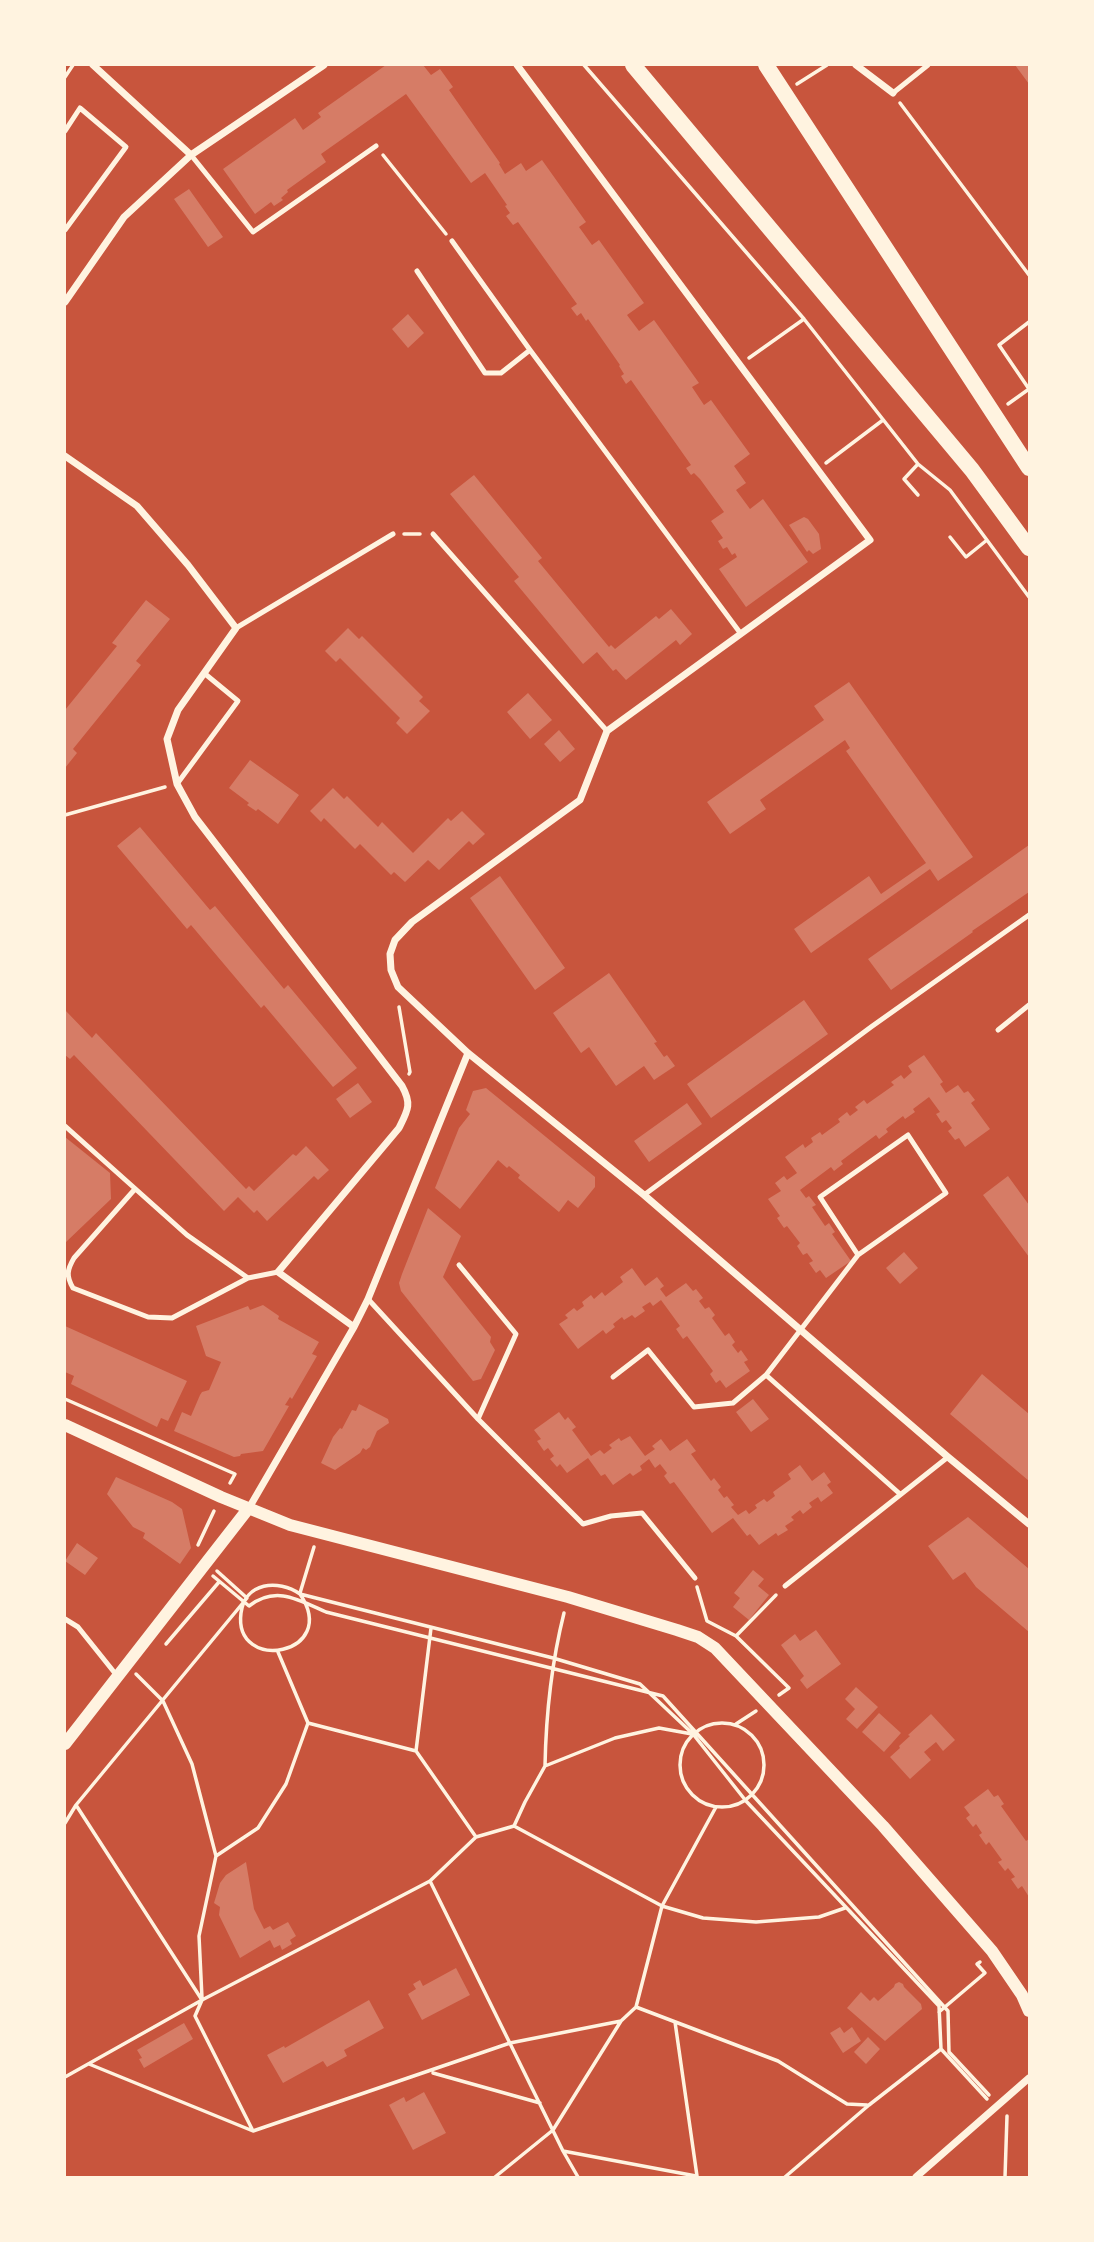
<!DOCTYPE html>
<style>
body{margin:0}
#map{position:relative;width:1094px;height:2242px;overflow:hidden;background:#c8553d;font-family:"Fira Sans Condensed",sans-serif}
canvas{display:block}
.frame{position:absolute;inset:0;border:66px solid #fff3e0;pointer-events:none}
</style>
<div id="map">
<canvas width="1094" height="2242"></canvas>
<div class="frame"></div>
</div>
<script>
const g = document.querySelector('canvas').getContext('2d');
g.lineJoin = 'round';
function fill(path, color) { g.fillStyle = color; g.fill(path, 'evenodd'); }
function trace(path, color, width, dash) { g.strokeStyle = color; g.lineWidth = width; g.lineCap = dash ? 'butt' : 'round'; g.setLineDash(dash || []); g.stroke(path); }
fill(new Path2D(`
 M386 65H423L431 75 440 69 453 87 449 90 500 163 499 164 505 174 521 163 526 171 542 160 586 222 579 227 592 245 599 240 644 303 627 315 639 331 654 320 699 383 692 387 704 405 711 400 750 454 734 466 746 483 736 490 750 509 763 499 808 562 746 607 719 569 737 557 735 553 732 555 727 547 723 549 718 541 723 538 711 521 724 512 700 479 694 473 691 475 686 468 691 465 631 380 626 384 621 376 624 374 619 366 620 365 588 319 586 321 581 313 577 316 571 308 577 304 518 222 513 225 506 216 510 213 505 206 507 205 485 173 471 183 406 94 321 154 326 162 287 190 288 192 281 198 283 200 274 206 271 202 255 214 223 169 295 118 303 130 321 117 318 113Z
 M1015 65H1029V84Z
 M189 189 223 237 208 247 174 199Z
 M408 314 424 333 408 348 392 329Z
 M474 475 542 558 538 561 609 647 611 645 615 649 656 616 659 619 671 609 692 634 680 645 676 640 626 680 616 669 613 671 597 652 583 664 514 581 519 577 450 494Z
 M804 517 808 519 819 534 821 549 813 554 809 550 807 552 789 525Z
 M146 600 170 619 136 661 141 665 73 749 77 753 65 768V710L117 646 112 643Z
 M348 628 359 639 362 636 423 697 419 701 430 711 407 734 396 723 400 718 340 658 336 662 325 651Z
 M849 682 973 857 938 881 930 869 811 953 794 929 869 876 881 894 926 863 846 751 850 748 845 740 760 800 766 809 730 834 707 802 824 720 814 706Z
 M528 693 552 720 530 739 507 712Z
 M559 730 575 749 560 762 544 744Z
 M250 760 299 795 278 824 258 809 256 811 247 805 249 803 229 788Z
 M333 788 344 799 347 796 378 827 382 822 413 853 448 818 451 821 462 811 485 834 473 845 469 841 439 870 428 860 405 882 394 872 391 875 360 844 355 849 324 818 321 822 310 811Z
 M140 827 210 910 215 906 284 989 288 985 357 1068 333 1087 264 1005 261 1008 191 925 187 929 117 846Z
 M1029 845V892L972 931 973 932 891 990 868 959Z
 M500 876 565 968 535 990 470 898Z
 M609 973 657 1042 654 1043 664 1057 667 1055 675 1066 654 1080 644 1066 616 1086 589 1047 581 1053 553 1013Z
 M804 1000 828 1034 711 1118 687 1084Z
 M65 1010 92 1038 96 1033 246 1189 249 1186 254 1191 293 1154 296 1156 306 1146 329 1170 318 1180 314 1176 267 1221 257 1210 254 1213 238 1197 224 1211 74 1055 70 1059 65 1055Z
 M924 1055 943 1082 940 1084 946 1093 958 1085 964 1093 968 1091 975 1100 971 1103 990 1129 965 1147 959 1138 955 1140 948 1131 952 1128 946 1120 942 1123 936 1114 940 1112 929 1097 913 1109 915 1112 905 1119 903 1116 886 1129 888 1132 879 1139 876 1135 841 1161 843 1164 834 1171 831 1167 800 1190 806 1198 809 1196 816 1205 812 1207 825 1226 829 1223 835 1232 832 1234 851 1261 826 1278 820 1270 816 1273 809 1263 813 1261 807 1253 803 1255 797 1246 800 1243 787 1226 784 1228 777 1218 780 1216 768 1199 781 1191 775 1183 784 1176 787 1180 797 1173 785 1157 803 1144 805 1148 813 1142 811 1138 820 1132 822 1135 840 1122 838 1119 847 1112 850 1116 858 1110 855 1107 864 1100 867 1104 894 1085 891 1082 901 1075 904 1079 912 1072 908 1066Z
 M358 1083 372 1102 350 1118 336 1099Z
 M486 1088 595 1177V1187L578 1208 568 1200 559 1212 518 1178 520 1175 509 1166 507 1168 498 1160 460 1209 435 1188 459 1128 470 1114 466 1110 473 1091Z
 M687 1103 702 1124 649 1162 634 1141Z
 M65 1137 110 1173 111 1199 65 1243Z
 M1008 1176 1029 1205V1257L983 1195Z
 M428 1208 461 1236 443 1277 491 1337 490 1342 495 1350 481 1379 473 1381 401 1291 399 1283 402 1274Z
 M904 1252 918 1268 900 1284 886 1268Z
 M632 1268 645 1286 657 1277 664 1286 660 1289 666 1297 686 1283 693 1291 696 1289 703 1298 699 1301 705 1309 709 1307 715 1315 712 1318 725 1336 729 1333 735 1342 732 1345 738 1353 741 1350 748 1360 744 1362 750 1371 726 1388 720 1380 716 1383 710 1374 713 1371 687 1336 683 1339 676 1329 680 1326 661 1300 653 1306 650 1302 642 1307 645 1311 635 1318 632 1315 624 1320 622 1317 613 1324 615 1327 606 1334 603 1330 578 1349 559 1324 568 1318 565 1315 574 1308 577 1311 584 1306 582 1302 591 1295 594 1299 602 1292 605 1296 623 1282 620 1277Z
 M263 1305 279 1316 278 1319 319 1342 312 1354 317 1356 292 1399 290 1397 285 1405 289 1406 263 1451 241 1454 240 1456 234 1457 174 1431 182 1412 191 1416 200 1395 202 1392 209 1390 221 1362 206 1356 196 1326 248 1306 250 1310Z
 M65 1326 187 1381 168 1421 161 1418 157 1427 71 1384 74 1376 65 1372Z
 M982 1374 1029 1414V1481L950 1414Z
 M753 1399 769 1419 751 1432 736 1412Z
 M359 1404 388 1419 389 1423 377 1431 370 1447 366 1450 363 1448 360 1453 335 1470 321 1463 333 1437 340 1428 342 1429 352 1410 356 1411Z
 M559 1412 565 1420 568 1417 576 1427 572 1430 591 1456 600 1450 604 1454 612 1448 609 1445 619 1438 621 1441 630 1436 645 1456 655 1449 652 1446 661 1439 670 1451 687 1439 696 1451 691 1454 711 1481 714 1478 721 1487 718 1490 724 1498 727 1496 734 1505 731 1507 738 1515 746 1510 749 1514 757 1508 755 1505 764 1499 767 1502 775 1496 773 1492 791 1479 788 1474 800 1465 812 1481 824 1472 831 1482 827 1485 833 1493 821 1502 818 1497 809 1503 812 1507 803 1514 800 1510 791 1517 794 1520 785 1526 788 1530 778 1536 776 1533 759 1545 750 1534 747 1536 733 1518 712 1533 674 1482 670 1484 664 1476 667 1473 660 1464 655 1468 649 1459 640 1466 642 1470 633 1476 630 1473 613 1485 605 1474 601 1476 588 1458 567 1473 560 1464 557 1467 550 1459 554 1456 548 1448 544 1451 537 1441 541 1439 534 1430Z
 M116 1477 172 1502 182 1509 191 1548 180 1564 143 1538 145 1533 133 1527 107 1494Z
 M968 1517 1029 1569V1632L976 1587 965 1572 953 1580 928 1546Z
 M77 1543 98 1558 85 1575 65 1561Z
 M753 1570 764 1579 758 1586 769 1595 749 1620 733 1607 740 1598 734 1593Z
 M816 1630 841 1664 807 1689 800 1680 804 1676 781 1645 795 1634 800 1641Z
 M856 1687 878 1707 857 1729 846 1719 855 1709 845 1699Z
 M879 1713 901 1733 884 1752 862 1732Z
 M931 1714 955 1740 943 1751 936 1742 924 1752 931 1760 910 1779 890 1757 900 1748 899 1746 910 1736 908 1735Z
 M988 1789 994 1797 998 1795 1004 1804 1001 1806 1026 1841 1029 1839V1897L1022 1886 1018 1889 1011 1879 1015 1877 1008 1868 1005 1871 998 1862 1002 1860 989 1842 986 1845 979 1835 982 1833 976 1824 973 1827 966 1818 970 1815 964 1807Z
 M246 1862 254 1909 264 1929 270 1926 273 1930 288 1922 296 1936 290 1940 292 1944 282 1950 280 1945 274 1948 270 1940 240 1958 219 1915 220 1907 214 1903 220 1883 226 1875Z
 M456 1968 470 1995 422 2020 408 1994 416 1989 413 1984 420 1980 423 1986Z
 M899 1982 903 1984 904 1987 921 2004 922 2009 885 2041 847 2008 861 1992 870 2001 874 1997 878 2001 894 1987 895 1984Z
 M369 2000 384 2028 344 2050 347 2056 327 2067 323 2061 283 2083 267 2055 284 2046 285 2048Z
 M184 2023 193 2039 144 2068 139 2059 142 2058 137 2050Z
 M840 2027 844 2033 852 2027 861 2041 843 2053 830 2033Z
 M868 2037 880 2049 866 2064 854 2052Z
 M424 2092 446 2133 413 2150 389 2105 404 2097 406 2102Z`), '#d67c66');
trace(new Path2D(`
 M584 65 804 319 918 464 950 490 1029 597
 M65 77 73 65
 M797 84 827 65
 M900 103 1029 275
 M383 155 446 234
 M749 358 804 319
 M1008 404 1029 389 999 345 1029 322
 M826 463 883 420
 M918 464 904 479 918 495
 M404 534H420
 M950 537 966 557 987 540
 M65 815 165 787
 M399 1007 410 1072 409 1074
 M65 1399 235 1474 230 1483
 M198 1545 214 1511
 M213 1576 249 1606C276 1585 299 1600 326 1612L663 1696 948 2011 949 2052 989 2095
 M697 1587 707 1621 736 1636 789 1688 779 1695
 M300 1593 314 1547
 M300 1594C341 1655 233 1674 241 1613 245 1582 278 1579 300 1594L553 1658 640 1684 693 1734 746 1801 939 2006 941 2049 869 2105 785 2177
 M736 1636 776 1595
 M166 1644 219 1582
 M136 1674 163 1701 192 1764 216 1856 199 1936 202 1998
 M680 1765a42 42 0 1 1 84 0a42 42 0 1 1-84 0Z
 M308 1723 416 1751 476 1837
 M736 1724 756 1711
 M416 1751 431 1628
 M545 1766C546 1713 551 1665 564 1613
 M76 1805 202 2000 195 2016 252 2129
 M65 1823 76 1805 247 1598 217 1571
 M514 1826 525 1802 545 1766 615 1738 659 1728 692 1734
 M216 1856 258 1828 286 1784 308 1723 278 1652
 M430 1881 563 2151 578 2177
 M636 2007 778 2061 847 2104 867 2105
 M939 2012 985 1973 977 1964 980 1962
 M675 2022 697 2176
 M941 2049 987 2099
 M89 2064 253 2131 510 2043 621 2021
 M433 2073 540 2103
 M65 2077 202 2000 430 1881 476 1837 514 1826 662 1906 703 1918 756 1922 819 1917 845 1908
 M563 2151 696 2176
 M495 2177 553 2130 621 2021 636 2007 662 1906 716 1807
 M1005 2177 1007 2116`), '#fff3e0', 3.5);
trace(new Path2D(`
 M893 93 928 65
 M65 131 80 108 126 147 65 230
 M191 155 253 232 376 146
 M452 241 530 350 741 634
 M417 271 485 373H501L530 350
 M433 534 607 731
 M236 628 393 534
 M177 784 238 701 204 673
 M998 1030 1029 1005
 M65 1126 187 1235 248 1278 278 1272
 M135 1189 74 1258C67 1270 66 1276 73 1288L148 1317 172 1318 248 1278
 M644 1195 871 1027 1029 915
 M858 1255 946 1193 908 1135 820 1197 858 1255 766 1375 900 1494
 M459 1265 516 1334 478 1419
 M368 1299 478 1419 583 1524 611 1516 642 1513 695 1578
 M613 1377 648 1350 694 1407 733 1403 766 1375
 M785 1586 948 1457
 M65 1619 78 1627 118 1677`), '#fff3e0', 5);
trace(new Path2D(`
 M517 65 870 540 607 731 580 800 412 922 395 940 390 954 391 970 398 987 468 1053 644 1195 948 1457 1029 1524
 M856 65 893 93
 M191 155 324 65
 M65 302 124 217 191 155 93 65
 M65 456 137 506 188 565 236 628 178 710 167 739 177 784 195 817 402 1086C412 1104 408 1110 399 1128L278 1272 354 1327
 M249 1508 354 1327 368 1299 468 1053
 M916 2177 1029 2078`), '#fff3e0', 7);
trace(new Path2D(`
 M65 1425 221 1497 290 1525 568 1597 677 1630 698 1637 715 1648 883 1826 992 1951 1022 1995 1029 2011
 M65 1744 248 1509`), '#fff3e0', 12);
trace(new Path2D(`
 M633 65 972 470 1029 548
 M766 65 1029 468`), '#fff3e0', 16);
</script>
